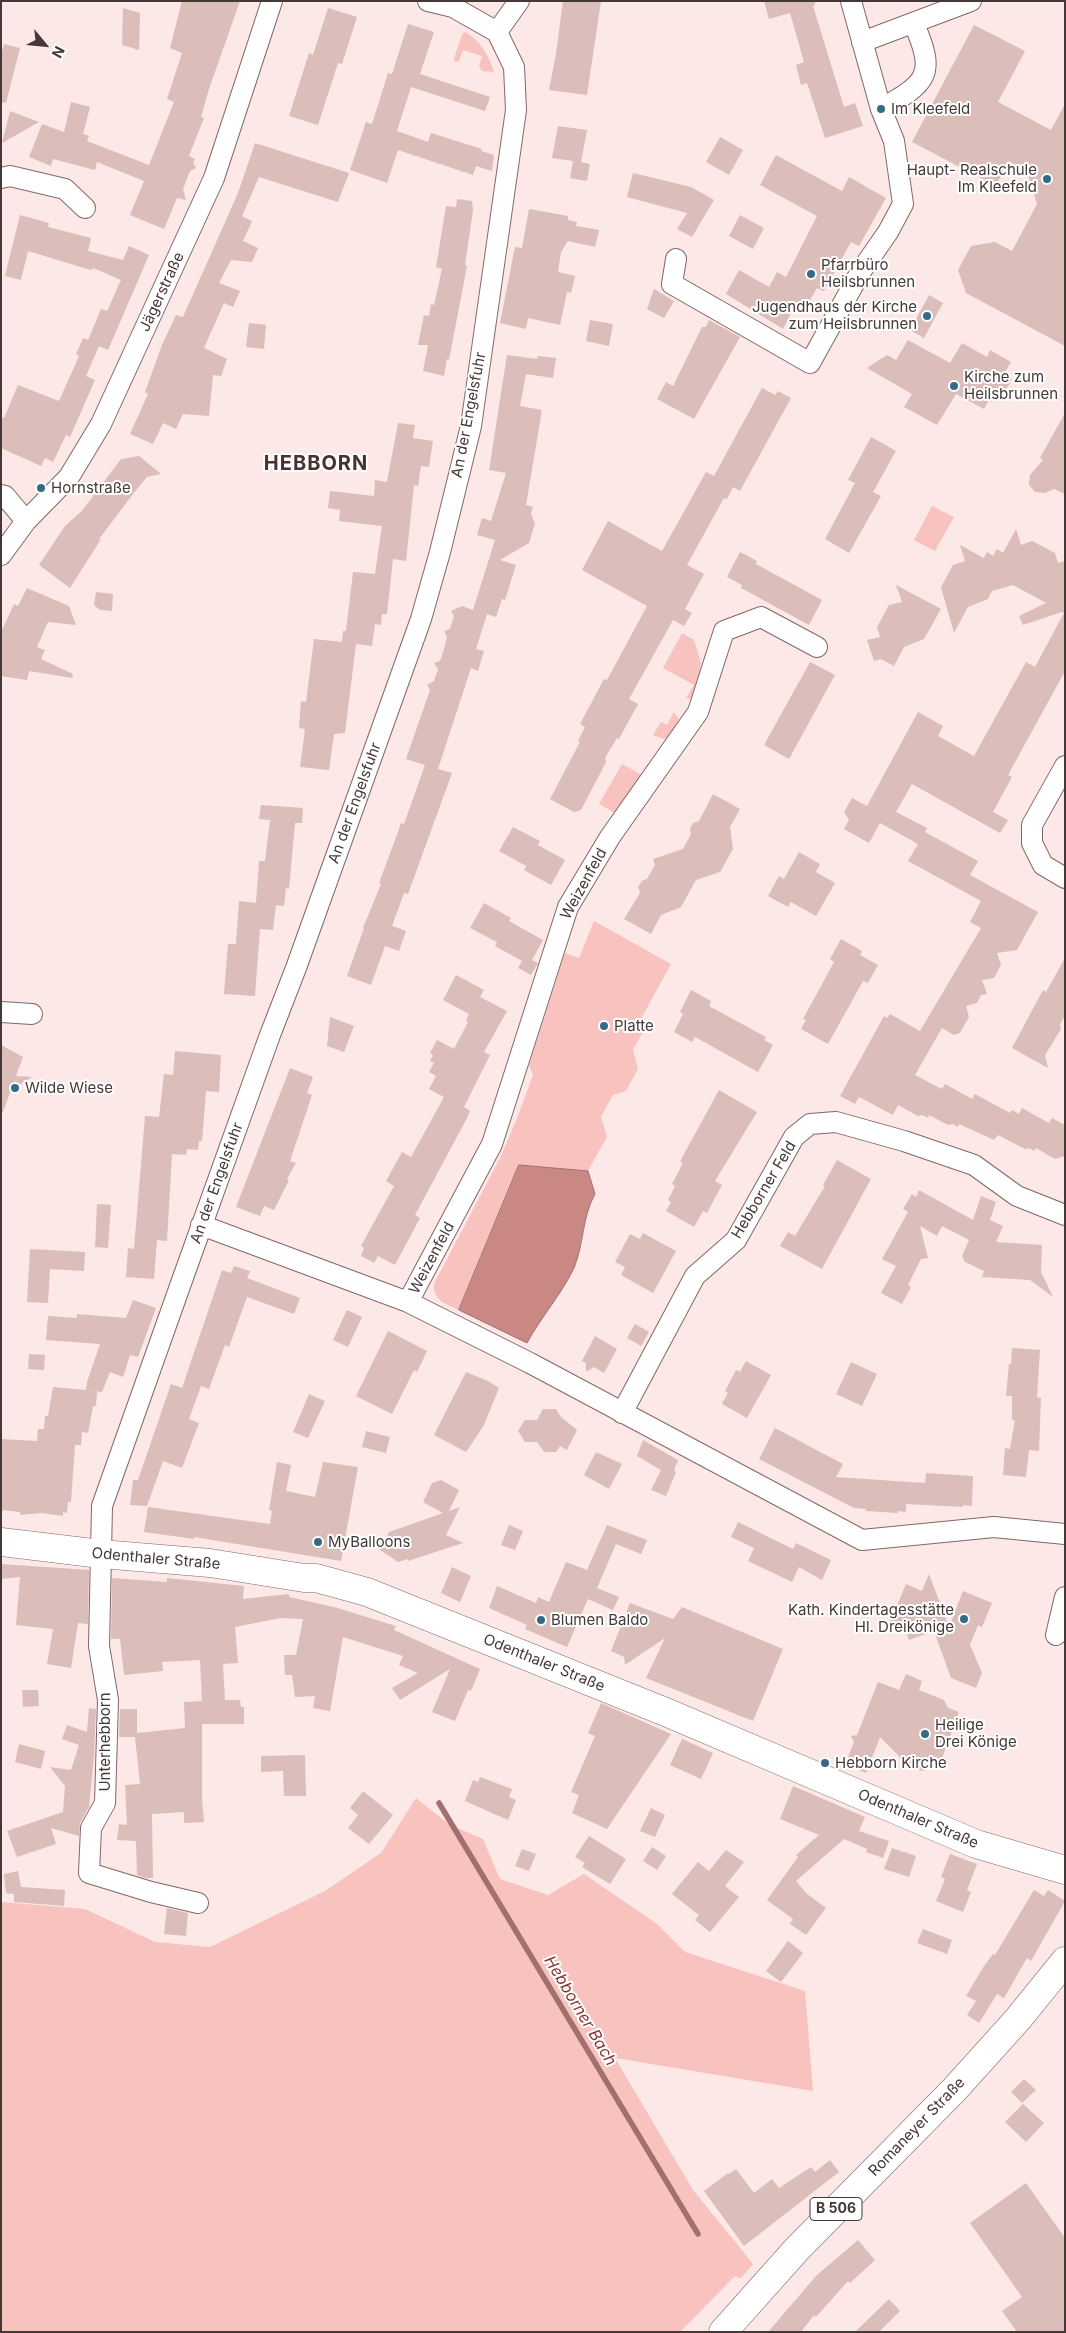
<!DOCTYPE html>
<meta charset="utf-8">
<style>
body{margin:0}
#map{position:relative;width:1066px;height:2333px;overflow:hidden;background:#fce8e7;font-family:Inter,sans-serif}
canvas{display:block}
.frame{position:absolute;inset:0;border:2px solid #453938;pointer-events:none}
.north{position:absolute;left:20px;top:20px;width:50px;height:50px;-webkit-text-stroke:4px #fff;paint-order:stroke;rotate:118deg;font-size:14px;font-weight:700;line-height:20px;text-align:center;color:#453938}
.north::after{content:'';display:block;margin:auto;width:18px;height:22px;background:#453938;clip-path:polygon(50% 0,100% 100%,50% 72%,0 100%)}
</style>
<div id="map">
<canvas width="1066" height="2333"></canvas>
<div class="frame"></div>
<div class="north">N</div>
</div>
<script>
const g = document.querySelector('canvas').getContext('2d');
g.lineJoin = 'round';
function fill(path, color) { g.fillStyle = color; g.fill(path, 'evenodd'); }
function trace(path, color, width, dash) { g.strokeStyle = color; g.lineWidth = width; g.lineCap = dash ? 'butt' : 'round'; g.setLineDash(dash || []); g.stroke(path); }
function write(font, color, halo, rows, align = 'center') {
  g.font = font + ' Inter,sans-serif'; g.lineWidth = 4; g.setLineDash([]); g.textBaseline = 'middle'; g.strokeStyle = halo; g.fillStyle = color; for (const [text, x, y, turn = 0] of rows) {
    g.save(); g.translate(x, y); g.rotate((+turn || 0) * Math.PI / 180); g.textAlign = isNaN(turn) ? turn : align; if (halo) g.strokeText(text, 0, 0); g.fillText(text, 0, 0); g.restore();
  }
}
fill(new Path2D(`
 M466 32C480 42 489 55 494 72L482 71 479 66 482 56 463 50 459 61 455 62 454 59 462 34Z
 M932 506 954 517 935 551 914 540Z
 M682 633 694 640 701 663 697 690 694 691V696L689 699 686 698 694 685 663 668Z
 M674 712 679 719 669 737 664 739 653 735 661 722 667 725Z
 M622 764 642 775 615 813 599 804Z
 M594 921 671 964 642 1017 645 1028 633 1050 638 1069 626 1091 613 1095 601 1117 607 1137 588 1171 519 1166 459 1310C446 1304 433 1301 434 1284L500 1158 516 1121 533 1075 529 1065 565 953 579 958Z
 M416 1798 450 1825 483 1839 500 1879 548 1895 584 1874 657 1924 685 1952 805 1991 813 2091 615 2058 693 2190 753 2264 741 2278 735 2276 680 2332H1V1902L85 1909 155 1942 210 1947 325 1891 381 1853Z`), '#f8c2be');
const water = new Path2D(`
 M519 1165 588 1171 595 1194C582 1217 584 1244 574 1268 561 1295 541 1317 527 1343L459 1310Z`);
fill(water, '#ca8884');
trace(water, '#a2706d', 1);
trace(new Path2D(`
 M439 1803 698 2234`), '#a2706d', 5.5);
fill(new Path2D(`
 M182 1H240L209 89 201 117 204 118 189 156 195 159 193 163 196 168 190 171 183 189 186 200 177 198 164 229 130 215 144 181 97 162 95 170 53 159 51 166 29 157 42 124 64 132 71 102 90 107 83 134 89 136 87 141 149 165 174 102 167 99 182 53 170 48Z
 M563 1H601L587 95 549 90 556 54Z
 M764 1H815V5L813 6 844 107 855 103 863 126 825 138 807 83 801 85 796 65 804 62 790 13 769 19Z
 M123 8 140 13 139 50 122 45Z
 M328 8 357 17 342 64 338 63 318 125 289 116 309 53 313 55Z
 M408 24 434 32 420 74 490 97 485 111 411 87 397 131 428 142 431 133 482 149 481 151 494 155 492 171 476 166 473 175 398 150 387 183 350 170 366 122 372 124 388 73 392 74Z
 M974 25 1025 51 998 102 1051 130 1065 104V346L966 293 958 270 971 246 995 242 1012 251 1037 204 1027 172 1008 161 996 186 912 142Z
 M4 44 20 48 6 103 1 102V55Z
 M10 111 39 122 2 143Z
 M558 126 587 130 581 162 590 164 587 181 570 178 573 161 552 158Z
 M720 137 743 150 729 175 706 162Z
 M255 143 349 173 338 202 259 177 242 216 252 221 243 241 258 248 252 262 231 260 219 283 240 291 233 307 224 303 204 348 227 359 221 376 213 375 209 416 183 414 176 429 163 423 153 444 130 434 148 394 145 392 162 345 176 315 183 317 238 193Z
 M776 155 842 191 849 177 886 198 859 246 851 242 824 291 817 288 806 307 797 302 783 329 726 294 739 270 769 287 777 272 786 277 817 216 760 185Z
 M633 173 691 187 714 200 692 237 677 229 687 213 627 197Z
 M457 199 472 201 473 210 465 265 467 266 449 360 447 359 444 376 423 371 428 345H418L424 315 429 316 431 304 434 305 442 269 436 267 446 206 456 207Z
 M529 209 568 216V220L577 222 576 226 599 230 595 247 568 241 561 252 558 272 575 276 571 293 567 292 560 325 528 318 526 329 500 323 515 247 522 248Z
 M20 215 49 223 48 227 91 238 88 251 123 260 129 246 149 255 108 350 99 346 86 376 95 380 70 437 66 435 53 462 45 458 41 466 1 448V417L4 418 18 385 59 401 79 356 76 354 83 338 88 340 101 309 107 311 121 280 93 268 92 270 84 268 28 251 21 280 5 276Z
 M740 215 764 228 753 249 729 236Z
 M654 289 674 301 664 318 647 309Z
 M929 295 943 303 924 338 910 330Z
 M590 320 613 324 609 346 586 341Z
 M709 320 740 337 694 419 657 399 666 382 673 386 702 327H706Z
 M249 323 266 325 264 349 246 347Z
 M908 340 950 363 962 343 987 357 990 350 1011 362 1004 374 1012 379 1002 397 996 394 992 402 989 400 984 409 956 394 937 425 904 407 912 394 867 368 887 355 896 360Z
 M507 355 537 359 538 356 556 358 553 378 526 374 520 406 542 410 526 505 533 507 531 514 535 523 529 543 500 560 516 565 505 600 502 599 496 617 487 614 476 649 484 651 478 671 471 668 438 769 452 773 408 894 404 893 392 926 406 931 399 951 385 946 371 985 347 976 364 928H363L381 884 379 883 398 832 401 823 404 824 425 765 406 759 430 690 427 685 434 681 438 669 434 663 440 661 444 649 447 637 444 631 450 629 454 616 451 611 462 606 473 610 495 540 477 535 482 518 491 521 506 473 489 470Z
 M762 388 775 395 778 391 791 398 740 491 733 487 727 499 724 498 687 565 704 574 685 609 692 613 684 626 673 620 629 699 638 704 619 739 617 738 605 758 606 762 581 810 574 812 550 799 580 742 578 741 585 727 580 724 604 679 607 680 647 606 582 570 608 521 662 551 706 472 714 476Z
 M1065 413V494L1054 489 1045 493 1035 492 1029 485 1030 475 1043 460 1040 458Z
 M398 423 415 425 413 438 433 441 429 467 421 466 418 486 414 485 406 561 393 559 387 614H382L381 625 375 624 372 646 356 644 345 733 334 734 329 770 300 767 305 729 299 728 301 701 306 702 314 639 342 642 343 631H346L353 572 375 574 382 526 339 521 340 510 328 508 330 491 374 496 375 480 387 482Z
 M871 437 896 451 873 492 881 496 849 553 825 539 855 483 848 480Z
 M139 456 161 474 147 477 133 494 99 539H101L70 588 39 565 65 526 82 511 121 459Z
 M1016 529 1021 545 1032 541 1055 553 1058 563 1065 561V671L1008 775 1012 777 993 812 1008 820 1000 833 912 784 896 812 927 828 925 832 978 861 970 875 1038 912 1017 950 997 953 1001 965 994 978 982 980 987 994 981 995 977 1003 966 1006 969 1017 960 1033 954 1035 942 1028 915 1075 942 1089 945 1084 972 1099 975 1094 1010 1113 1012 1110 1019 1114 1022 1108 1049 1123 1052 1118 1065 1125V1156L1055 1159 1036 1148 1034 1151 1029 1148 1025 1149 998 1135 994 1140 959 1124 958 1127 953 1124 948 1125 929 1115 928 1118 922 1115 918 1116 898 1105 893 1115 859 1097 855 1104 840 1096 884 1016 887 1018 890 1014 920 1031 981 928 970 922 981 901 908 861 918 844 880 823 869 843 844 829 849 820 844 812 852 798 867 806 918 712 943 726 938 736 974 756 1026 662 1035 667 1064 613 1062 612 1023 625 1019 616 1046 603 1013 585 992 591 988 599 968 607 954 633 941 587 953 565 965 561 960 545 984 558 987 552 993 556 997 549 1003 553Z
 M740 552 757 561 756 564 822 600 809 625 741 588 742 585 727 577Z
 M896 585 941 609 924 639 904 647 894 666 881 659 874 661 867 640 880 637 877 627 889 605 902 602Z
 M27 588 69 606 76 625 48 622 37 647 45 650 41 659 73 674 72 678 29 671 27 680 1 676V632L14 604 18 606Z
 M96 592 113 594 112 611 100 610 94 605Z
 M810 662 835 675 789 759 764 745Z
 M713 794 740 809 730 827 733 849 720 872 696 880 681 907 661 915 651 934 624 919 640 893 638 887 642 881 647 879 655 865 653 859 683 849 691 834 690 829 693 823 699 821Z
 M261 805 303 808 302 823H295L289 889 286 888 284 906 276 905 273 930 260 929 255 996 224 994 228 944H236L239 901 256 903 259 861H265L270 820 259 819Z
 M513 827 540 841 538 845 565 860 551 885 524 870 526 866 499 851Z
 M799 852 820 864 816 872 835 883 816 916 791 902 788 907 768 896 779 876 784 879Z
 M484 903 511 918 509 921 543 940 532 960 538 963 531 975 518 968 522 961 495 946 497 942 470 928Z
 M841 939 862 951 860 955 878 965 868 983 863 981 828 1044 801 1029 806 1020 803 1019 834 962 830 959Z
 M1065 958V1016L1060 1024 1061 1029 1045 1055 1048 1068 1012 1048 1043 990 1046 992Z
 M456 975 484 990 480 997 507 1011 484 1052 490 1055 464 1107 470 1111 466 1120 415 1215 420 1218 395 1265 378 1256 374 1263 361 1256 364 1248 361 1246 394 1186 386 1181 402 1152 411 1157 444 1097 429 1089 436 1076 429 1072 434 1063 430 1061 433 1055 430 1053 437 1040 454 1049 468 1022 466 1021 469 1014 443 1000Z
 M691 990 711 1001 709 1006 766 1037 764 1040 773 1045 758 1072 695 1037 692 1042 674 1032 683 1014 680 1012Z
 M330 1017 354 1026 344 1052 327 1046Z
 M1 1045 23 1057 16 1076 32 1077 11 1090 3 1112H1Z
 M175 1051 221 1055 219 1092 206 1091 202 1141H199L198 1150 187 1149 186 1155 172 1154 167 1241 157 1240 154 1279 126 1277 128 1248 134 1249 145 1116 159 1117 164 1074 173 1075Z
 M290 1068 313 1077 307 1093 312 1095 290 1161 296 1163 287 1179 289 1180 274 1210 264 1206 260 1216 236 1207Z
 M719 1090 757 1112 715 1181 722 1185 707 1213 703 1211 694 1227 666 1211 671 1202 668 1200 675 1186 672 1184 683 1163 680 1162 684 1154Z
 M837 1160 871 1179 822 1269 780 1246 788 1232 795 1236 825 1186 823 1185Z
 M919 1190 973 1220 981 1196 996 1202 990 1220 1003 1226 996 1242 1042 1245 1041 1272 1053 1297 1030 1280 982 1277 984 1271 965 1262 962 1256 969 1240 942 1226 937 1236 920 1226 928 1258 921 1259 908 1285 911 1287 902 1304 881 1293 896 1266 882 1259 908 1212 903 1209 912 1194 916 1197Z
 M97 1204 111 1205 108 1248 95 1247Z
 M643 1233 676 1251 653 1293 621 1275 625 1267 615 1262 630 1234 640 1239Z
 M30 1249 85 1252 84 1271 50 1269 48 1303 27 1302Z
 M234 1266 250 1271 247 1278 300 1298 294 1314 247 1297 229 1347 225 1345 209 1389 201 1386 189 1419 199 1423 182 1468 163 1461 147 1506 130 1505 133 1480H138L171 1384 182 1388 222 1270 231 1273Z
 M133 1300 156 1308 138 1357 130 1355 123 1377 110 1372 102 1392 86 1390 87 1382 100 1344 46 1340 48 1316 77 1318V1314L126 1318Z
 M347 1310 362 1317 348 1347 333 1340Z
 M635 1324 649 1332 641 1346 627 1338Z
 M388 1331 427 1351 417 1372 414 1370 392 1414 356 1396Z
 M595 1336 617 1349 604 1373 594 1367 586 1372V1363L582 1361Z
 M1012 1348 1040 1350 1037 1397 1041 1398 1039 1451 1029 1450 1026 1477 1003 1475 1005 1448 1010 1449 1015 1420H1012V1396H1006L1009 1364H1011Z
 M29 1354 45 1355 44 1370 28 1369Z
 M746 1361 771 1375 747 1418 722 1404 728 1393 725 1391 736 1370 740 1372Z
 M851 1362 877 1374 862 1406 836 1394Z
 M466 1372 488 1381 499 1388 484 1425 466 1452 434 1435Z
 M53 1387 97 1391 96 1406H93L88 1433 82 1432 81 1445H75L71 1502H68L67 1513 63 1512V1516L41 1513 20 1515V1512L1 1510V1439L37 1441 38 1429H44L45 1416H48Z
 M309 1394 325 1401 308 1438 293 1432Z
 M543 1409H556L561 1417 577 1430 567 1450 560 1446 556 1452H544L537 1442H525L518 1431 525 1420H537Z
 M775 1428 843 1464 836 1477 925 1483 926 1473 973 1476 972 1506 963 1505V1507L906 1504V1512L898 1511V1513L866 1511V1509L854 1508 759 1459Z
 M366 1431 390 1437 386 1453 362 1447Z
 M643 1440 678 1460 674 1470 676 1472 666 1496 651 1490 661 1470 637 1456Z
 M596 1452 622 1464 609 1489 584 1475Z
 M277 1462 291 1465 286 1491 315 1497 323 1462 358 1467 341 1561 194 1537V1539L144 1532 148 1507 270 1524 272 1511 269 1510Z
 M441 1480 459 1490 449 1511 460 1507 446 1535 463 1543 408 1561V1559L398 1562 380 1550 389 1532 443 1513 423 1502 432 1483Z
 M738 1522 793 1549 796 1543 831 1560 822 1580 799 1567 792 1582 748 1561 754 1548 731 1537Z
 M509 1525 523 1531 515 1550 501 1545Z
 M607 1525 647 1540 641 1554 616 1544 597 1588 619 1597 613 1610 588 1599 567 1647 525 1629 527 1625 489 1608 497 1586 536 1603 538 1597 549 1602 566 1562 587 1570Z
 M1 1564 89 1570 88 1624 78 1623 71 1668 47 1664 53 1629 16 1625 20 1577 1 1579Z
 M452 1567 471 1576 460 1602 441 1593Z
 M929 1574 949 1627 963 1591 992 1603 982 1627 978 1625 970 1645 982 1673 976 1688 951 1678 934 1631 909 1640 905 1628 890 1622 906 1584 922 1591Z
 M112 1578 167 1582V1578L244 1586 243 1599 289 1594V1597L334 1607 396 1626 394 1630 480 1669 471 1691 468 1690 455 1721 432 1712 450 1669 400 1700 392 1688 418 1673 399 1665 403 1656 343 1637 330 1711 313 1708 315 1696 295 1697 292 1675H285L284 1655H296L303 1619 281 1618 235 1627 238 1663 223 1664 225 1700H240L241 1707H244V1724H202V1800L204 1822 184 1823V1812L152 1814 153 1878H145L137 1875 136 1841 117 1840 119 1824 127 1825 125 1785 140 1784 135 1737H119L120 1709H137V1733L185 1728 184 1702 202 1701 200 1660 162 1662 163 1671 124 1675 120 1639H111Z
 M630 1603 673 1619 682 1607 783 1649 753 1721 646 1678 665 1638 625 1665 624 1657 611 1651Z
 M906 1674 922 1681 919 1690 944 1700 948 1708 959 1712 941 1761H939L936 1767 922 1771 902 1763 899 1756 880 1737 866 1773 845 1765 854 1742 851 1736 857 1735 878 1682 899 1690Z
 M22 1690H38L39 1706 23 1707Z
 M601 1703 671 1734 607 1829 572 1813 579 1795 571 1792 595 1736 588 1733Z
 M89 1708 96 1709 94 1756 89 1807 80 1823 79 1836 51 1828 56 1844 17 1857 7 1831 63 1812 65 1786 50 1767 71 1770 79 1745 62 1739 67 1725 87 1732Z
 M682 1739 713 1753 701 1779 670 1765Z
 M19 1744 45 1751 41 1769 15 1762Z
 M305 1755 306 1796H284L283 1771 261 1772V1756Z
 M480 1777 512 1789 509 1797 516 1800 508 1820 465 1801 473 1780 478 1782Z
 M793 1786 865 1817 859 1831 889 1841 883 1858 866 1852 867 1849 844 1839 796 1881 807 1894 826 1908 806 1935 790 1924 793 1919 767 1900 798 1857 796 1855 819 1835 780 1819Z
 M363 1791 393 1815 369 1844 348 1828 358 1815 350 1808Z
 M651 1808 665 1815 655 1837 640 1831Z
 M589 1836 626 1859 610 1884 582 1867 585 1863 575 1857Z
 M652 1847 666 1856 657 1870 643 1861Z
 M892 1848 916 1856 909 1877 884 1869Z
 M522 1849 536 1854 529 1871 515 1866Z
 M726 1850 744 1862 725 1886 739 1897 710 1932 695 1920 699 1915 672 1894 698 1862 709 1871Z
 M950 1854 977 1864 967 1890 971 1892 963 1912 936 1901 945 1879 941 1877Z
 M18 1871 21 1887 65 1890 64 1906 14 1902V1894L6 1893 4 1874Z
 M1034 1890 1044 1896 1048 1890 1065 1901 1031 1961 1027 1958 1004 1998 997 1994 979 2023 967 2015 976 2001 966 1996 984 1966 993 1954 995 1955Z
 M167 1908 188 1913 186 1936 164 1934Z
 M923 1929 952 1940 947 1954 917 1943Z
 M788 1941 803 1953 781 1982 766 1971Z
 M1024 2079 1036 2090 1022 2103 1011 2092Z
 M1023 2104 1044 2123 1026 2142 1005 2122Z
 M830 2160 839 2172 744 2246 704 2191 728 2173 729 2174 736 2169 754 2193 772 2179 779 2188 811 2167 815 2172Z
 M1026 2183 1065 2238V2332H1017L1002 2311 1022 2297 970 2223Z
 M858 2240 875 2260 850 2283 848 2281 816 2317 814 2315 801 2332H768L817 2275Z
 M889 2299 900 2311 879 2332H855Z`), '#dbbdba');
const minor = new Path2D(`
 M428 1 453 7 497 32
 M851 1 881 109
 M862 42 971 1
 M1 178 10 176 65 189 85 208
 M676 259 672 284 810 363 861 271 888 232 903 204 894 141 881 109C926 83 937 76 914 24
 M1 495 5 496 26 521
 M1 555 26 521 69 477 101 424 214 178 272 1
 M1065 766 1032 825V843L1043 865 1065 878
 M1 1012 32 1014
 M201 1225 408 1302 492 1144 568 907 610 837 698 712 724 631 761 617 817 647
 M408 1302 530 1363 862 1540 994 1527 1065 1534
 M622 1413 695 1276 736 1240 794 1137 810 1124 836 1122 904 1141 974 1165 1017 1196 1065 1215
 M1056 1635 1065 1597
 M198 1903 151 1892 89 1873 91 1828 105 1803 108 1700 99 1646 102 1506 180 1286 270 1035 296 968 421 619 440 552 471 426 516 110 514 67 497 32 519 1`);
const secondary = new Path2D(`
 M1 1542 101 1554 210 1563 304 1578H316L367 1592 668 1713 976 1844 1065 1870`);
const primary = new Path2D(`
 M723 2332 797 2249 954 2090 1018 2019 1065 1961`);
trace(minor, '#826765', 22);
trace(secondary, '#826765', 29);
trace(primary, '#826765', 29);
trace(minor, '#fff', 20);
trace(secondary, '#fff', 28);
trace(primary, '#fff', 28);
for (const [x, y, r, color] of [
 [881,109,5,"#346a85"],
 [1047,179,5,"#346a85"],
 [811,274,5,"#346a85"],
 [927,316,5,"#346a85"],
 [954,386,5,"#346a85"],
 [41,488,5,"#346a85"],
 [604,1026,5,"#346a85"],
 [15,1088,5,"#346a85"],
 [318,1542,5,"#346a85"],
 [964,1619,5,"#346a85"],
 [541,1620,5,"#346a85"],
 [925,1734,5,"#346a85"],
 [825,1763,5,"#346a85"]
]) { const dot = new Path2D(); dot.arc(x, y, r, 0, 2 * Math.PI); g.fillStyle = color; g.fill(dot); trace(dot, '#fff', 2); }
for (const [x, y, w] of [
 [836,2209,52]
]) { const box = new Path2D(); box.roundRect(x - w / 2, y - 11.5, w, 23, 4); g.fillStyle = '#fff'; g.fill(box); trace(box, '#453938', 1); }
write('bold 14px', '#453938', null, [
 ["B 506",836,2209]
]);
write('15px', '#453938', '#fff', [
 ["Im Kleefeld",891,109],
 ["Haupt- Realschule",1037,170,"right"],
 ["Im Kleefeld",1037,187,"right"],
 ["Pfarrbüro",821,265],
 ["Heilsbrunnen",821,282],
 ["Jugendhaus der Kirche",917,307,"right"],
 ["zum Heilsbrunnen",917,324,"right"],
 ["Kirche zum",964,377],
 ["Heilsbrunnen",964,394],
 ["Hornstraße",51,488],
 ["Platte",614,1026],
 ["Wilde Wiese",25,1088],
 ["MyBalloons",328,1542],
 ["Kath. Kindertagesstätte",954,1610,"right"],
 ["Hl. Dreikönige",954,1627,"right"],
 ["Blumen Baldo",551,1620],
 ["Heilige",935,1725],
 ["Drei Könige",935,1742],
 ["Hebborn Kirche",835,1763]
], 'left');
write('15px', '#453938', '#fff', [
 ["Jägerstraße",162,292,-65],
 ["An der Engelsfuhr",469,415,-79],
 ["An der Engelsfuhr",355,803,-70],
 ["Weizenfeld",584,884,-61],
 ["An der Engelsfuhr",217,1183,-70],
 ["Hebborner Feld",764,1190,-59],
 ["Weizenfeld",432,1258,-62],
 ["Odenthaler Straße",156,1559,5],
 ["Odenthaler Straße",544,1663,22],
 ["Unterhebborn",105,1742,-90],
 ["Odenthaler Straße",918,1819,23],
 ["Romaneyer Straße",917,2127,-46]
]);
write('italic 16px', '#853433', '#fff', [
 ["Hebborner Bach",580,2011,59]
]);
g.letterSpacing = '1px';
write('bold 20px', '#493130', '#fff', [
 ["HEBBORN",316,464]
]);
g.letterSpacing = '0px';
</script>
